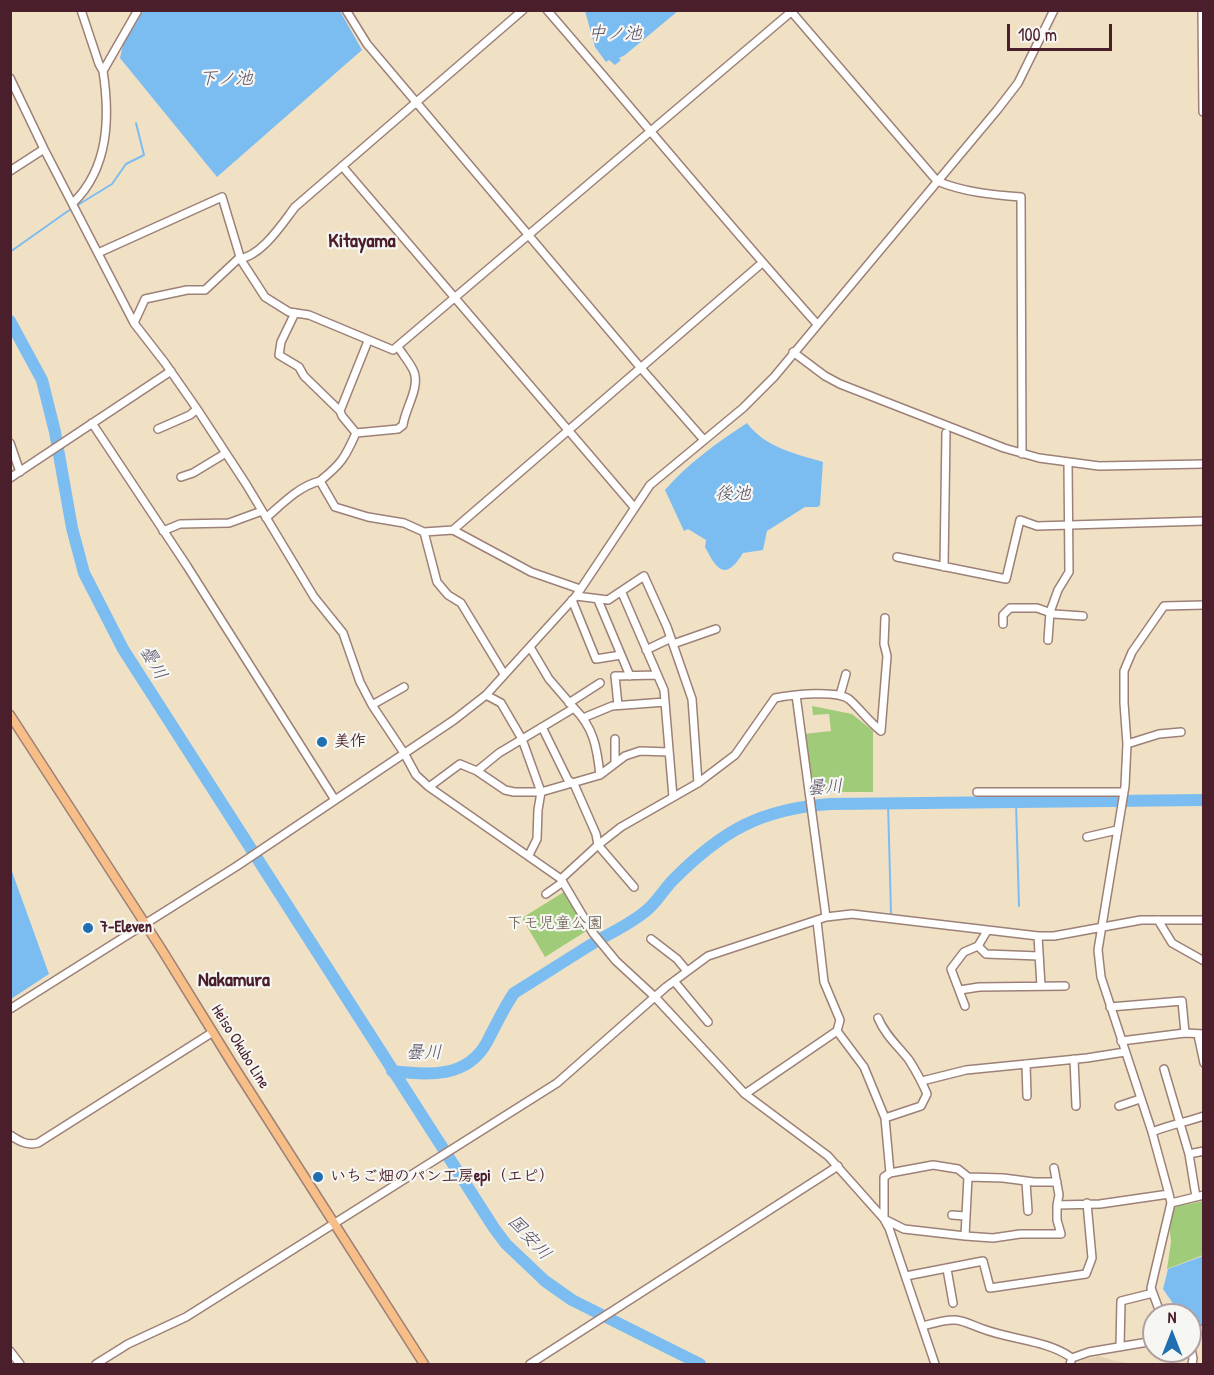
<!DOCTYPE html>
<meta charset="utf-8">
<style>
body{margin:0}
#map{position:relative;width:1214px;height:1375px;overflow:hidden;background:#f0e1c5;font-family:"Patrick Hand",sans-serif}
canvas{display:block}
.frame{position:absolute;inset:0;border:12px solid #4a1f2b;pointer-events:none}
.north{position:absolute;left:1142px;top:1303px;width:60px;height:60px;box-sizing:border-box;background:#f6f6f2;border:2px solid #b1a0a2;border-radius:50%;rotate:0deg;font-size:16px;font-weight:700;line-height:24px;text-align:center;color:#4a1f2b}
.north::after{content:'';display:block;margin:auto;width:21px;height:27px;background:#1f6fb2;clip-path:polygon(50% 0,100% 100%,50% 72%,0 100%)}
.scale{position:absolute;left:1007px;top:24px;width:105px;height:27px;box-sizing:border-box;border:3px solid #4a1f2b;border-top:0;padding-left:8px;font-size:18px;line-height:21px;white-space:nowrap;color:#4a1f2b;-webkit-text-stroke:4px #f6f6f2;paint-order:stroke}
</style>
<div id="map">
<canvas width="1214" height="1375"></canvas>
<div class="frame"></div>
<div class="north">N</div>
<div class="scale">100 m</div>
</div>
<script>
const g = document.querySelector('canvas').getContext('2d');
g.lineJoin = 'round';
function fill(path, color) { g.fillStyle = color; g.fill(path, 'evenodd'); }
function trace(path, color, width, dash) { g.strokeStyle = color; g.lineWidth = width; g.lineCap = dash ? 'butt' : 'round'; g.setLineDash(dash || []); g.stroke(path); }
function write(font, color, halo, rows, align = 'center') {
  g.font = font + ' "Patrick Hand","Klee One",sans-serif'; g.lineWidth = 4.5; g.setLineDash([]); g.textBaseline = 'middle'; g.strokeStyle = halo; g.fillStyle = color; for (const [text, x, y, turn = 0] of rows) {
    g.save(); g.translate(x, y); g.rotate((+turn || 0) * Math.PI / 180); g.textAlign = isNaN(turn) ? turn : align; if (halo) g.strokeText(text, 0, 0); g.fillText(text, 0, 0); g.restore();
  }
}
fill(new Path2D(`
 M1099 1356 1116 1361 1134 1364H1076L1085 1359Z`), '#e4d1b4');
fill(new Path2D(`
 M812 706 852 714 873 731V792H819L811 787 804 734 831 731 829 714 813 715Z
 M567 890 588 930 545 957 522 918Z
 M1203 1201V1255L1167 1269 1171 1242 1169 1223 1173 1207Z`), '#a0cb78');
fill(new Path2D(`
 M144 10 340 11 362 50 217 177 120 58 124 41Z
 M585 11V10L678 11 625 55 619 58 621 60 615 65 609 60 606 62 595 47Z
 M747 423C766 448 794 453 823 462L820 505 818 507H805L767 531 763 550 743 553C725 582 717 570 705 547L706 540 688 529 684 531 665 490C688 463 717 443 747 423Z
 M10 866 49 974 11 999H10Z
 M1203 1256V1326L1195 1330 1190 1325V1315H1181L1163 1289 1168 1269Z`), '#7cbdf1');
trace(new Path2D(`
 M10 252 68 211 112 184 126 164 144 155 136 123
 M888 803 891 913
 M1016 803 1019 906`), '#7cbdf1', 2);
trace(new Path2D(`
 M10 321 42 380 55 432 72 528 84 573 123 649 494 1228 506 1244 545 1281 572 1300 700 1364
 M392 1071C428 1075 467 1079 487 1042 496 1025 503 1009 514 993 540 977 566 960 592 944 610 933 631 924 647 910 657 902 664 889 674 879 723 830 761 809 830 804L1204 800`), '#7cbdf1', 12);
const minor = new Path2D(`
 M346 10 367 44 640 367 704 440
 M547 10C637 114 725 221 817 324
 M790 10 937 181C963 192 993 195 1021 197L1022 454
 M1202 10 1203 112
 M103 71 138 10
 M10 78 44 149 134 323 165 363 197 409 246 484 314 597 343 633 360 682 372 705 404 753 416 775 429 787 561 879 593 933 616 961 655 997 745 1094 828 1156 884 1219 889 1228 935 1364
 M342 166 634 507
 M10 171 44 149
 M73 203C109 168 110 117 103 71L99 64 81 10
 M98 253 222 197 241 260 265 297 289 312 309 315 393 350 791 12
 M295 313 281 342 279 355 299 367 304 376 340 411 342 416 356 433 398 429 403 425C405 409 420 388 414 372 411 364 403 355 398 347
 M134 323 145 299 187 290H205L238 259C261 257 282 224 295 207L523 10
 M793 352 825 376 840 384 1004 448 1039 458 1099 466 1204 464
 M340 411 368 341
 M92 423 187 566 335 800
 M158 429 190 415 197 409
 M10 443 20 472
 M181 477 193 473 226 453
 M10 478 171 371
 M320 481C341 464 345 458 356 433
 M266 518C282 504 299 486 320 481L335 507 368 517 404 523 424 532 453 530 531 572 580 589
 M453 530 762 263
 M163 531 180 524 229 523 262 511
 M424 532 437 582 448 595 461 603 504 674
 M897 557 1006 579 1020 520 1037 526 1204 521
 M944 567 946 433
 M622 593 664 690 673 797
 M576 596 608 600 644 576 667 627 692 699 698 783
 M572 600 596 659 621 655
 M598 600 630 676
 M1003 624V615L1010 608H1037L1054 614 1083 616
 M1048 640 1050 612 1058 590 1069 572 1068 463
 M673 644 716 629
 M646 650 671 638
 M486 695 501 703 522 739 541 792 538 810 537 839 529 855
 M796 695 826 917
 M840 695 846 674
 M569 703 600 683
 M372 705 404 687
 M618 705 615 676 657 675
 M574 708C594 728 597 748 600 775
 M583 718 612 706 665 702
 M542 727 568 780 574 784 596 834 598 845 634 887
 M1127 744 1159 734 1181 732
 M615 763V739
 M477 771 499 753 574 708 549 679 530 647
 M429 787 460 764 477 771 505 790 514 792H541L600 775 625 756 640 751 669 752
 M977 792H1124
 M1087 837 1117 830
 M561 879 598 845 621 827 698 783 735 755 775 698C790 695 838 689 850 700 861 710 869 722 881 731L887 656 884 644 885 618
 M546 894 563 882
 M1158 920 1172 943 1204 961
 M817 921 824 982 840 1020 837 1031 864 1067 885 1118 890 1173
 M1038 936 1041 986
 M651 939 677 959 687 971
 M978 946 986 954 1039 956
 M674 981 708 1022
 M960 990 979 987 1065 986
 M965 1006 951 969 964 952 978 946 987 931
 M1110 1007 1182 1001 1185 1033
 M10 1009 237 866 454 720 486 695 576 596 650 485 743 408 774 377 998 109 1018 83 1054 10
 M878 1018C885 1035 898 1046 909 1060 916 1071 922 1082 927 1094L921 1106 885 1118
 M1198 1035 1204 1063
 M1121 1041 1185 1033 1204 1034
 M1074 1059 1076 1106
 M1026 1064 1027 1096
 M1164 1069 1189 1154 1196 1197
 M922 1081 966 1070 1087 1058 1125 1052
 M745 1094 837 1031
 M1119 1106 1140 1099
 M1152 1132C1169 1125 1186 1122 1204 1116
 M10 1135C19 1141 27 1146 38 1143L213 1032
 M1189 1154 1204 1151
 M1054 1168 1059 1195 1057 1205
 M1026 1182 1028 1211
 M1171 1203 1204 1195
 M952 1215 965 1216
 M884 1219 904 1229 965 1236 993 1238 1020 1234H1061L1057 1220V1205L1100 1204 1169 1194
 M884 1219V1177L890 1173 933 1165 958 1169 968 1177 1003 1178 1034 1182H1057
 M965 1236 968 1177
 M947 1269 953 1303
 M906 1276 983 1261 990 1288 1086 1274 1092 1258 1087 1203
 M1161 1315 1151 1288 1171 1203 1169 1194 1152 1132 1101 977 1098 950 1125 786 1127 744 1124 703V671L1132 652 1164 606 1204 605
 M923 1326C934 1323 945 1319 956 1320 965 1321 974 1326 983 1329 1012 1340 1047 1340 1072 1358
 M1190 1333 1204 1329
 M1190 1343 1193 1359 1192 1364
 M1120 1347 1121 1301 1153 1293
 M10 1351 20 1364
 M96 1364 128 1344 186 1317 557 1083 666 987 708 956 826 917 852 914 1038 936H1054L1141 920H1204
 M530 1364 838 1166
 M1070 1364 1072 1358 1089 1352 1154 1341`);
const major = new Path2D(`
 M10 715 162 950 233 1065 424 1364`);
trace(minor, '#9d8078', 10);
trace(major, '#9d8078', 11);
trace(minor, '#fff', 7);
trace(major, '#f7be87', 8);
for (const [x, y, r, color] of [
 [322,742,6,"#1f6fb2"],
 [88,928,6,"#1f6fb2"],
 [318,1177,6,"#1f6fb2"]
]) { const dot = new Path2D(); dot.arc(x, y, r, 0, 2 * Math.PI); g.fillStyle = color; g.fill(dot); trace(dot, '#f6f6f2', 2); }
write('bold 16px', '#4a1f2b', '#f6f6f2', [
 ["美作",334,742],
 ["7-Eleven",100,928],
 ["いちご畑のパン工房epi（エピ）",330,1177]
], 'left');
write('16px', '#645342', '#f6f6f2', [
 ["下モ児童公園",555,924]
]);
write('16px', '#4a1f2b', '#f6f6f2', [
 ["Heiso Okubo Line",240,1047,58]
]);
write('italic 18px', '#594e66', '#f6f6f2', [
 ["中ノ池",615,34],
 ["下ノ池",226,79],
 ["後池",733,494],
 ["曇川",153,663,60],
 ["曇川",825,788,-4],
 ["曇川",424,1053],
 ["国安川",529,1238,47]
]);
write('bold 20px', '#4a1f2b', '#f6f6f2', [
 ["Kitayama",362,242],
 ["Nakamura",234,981]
]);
</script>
